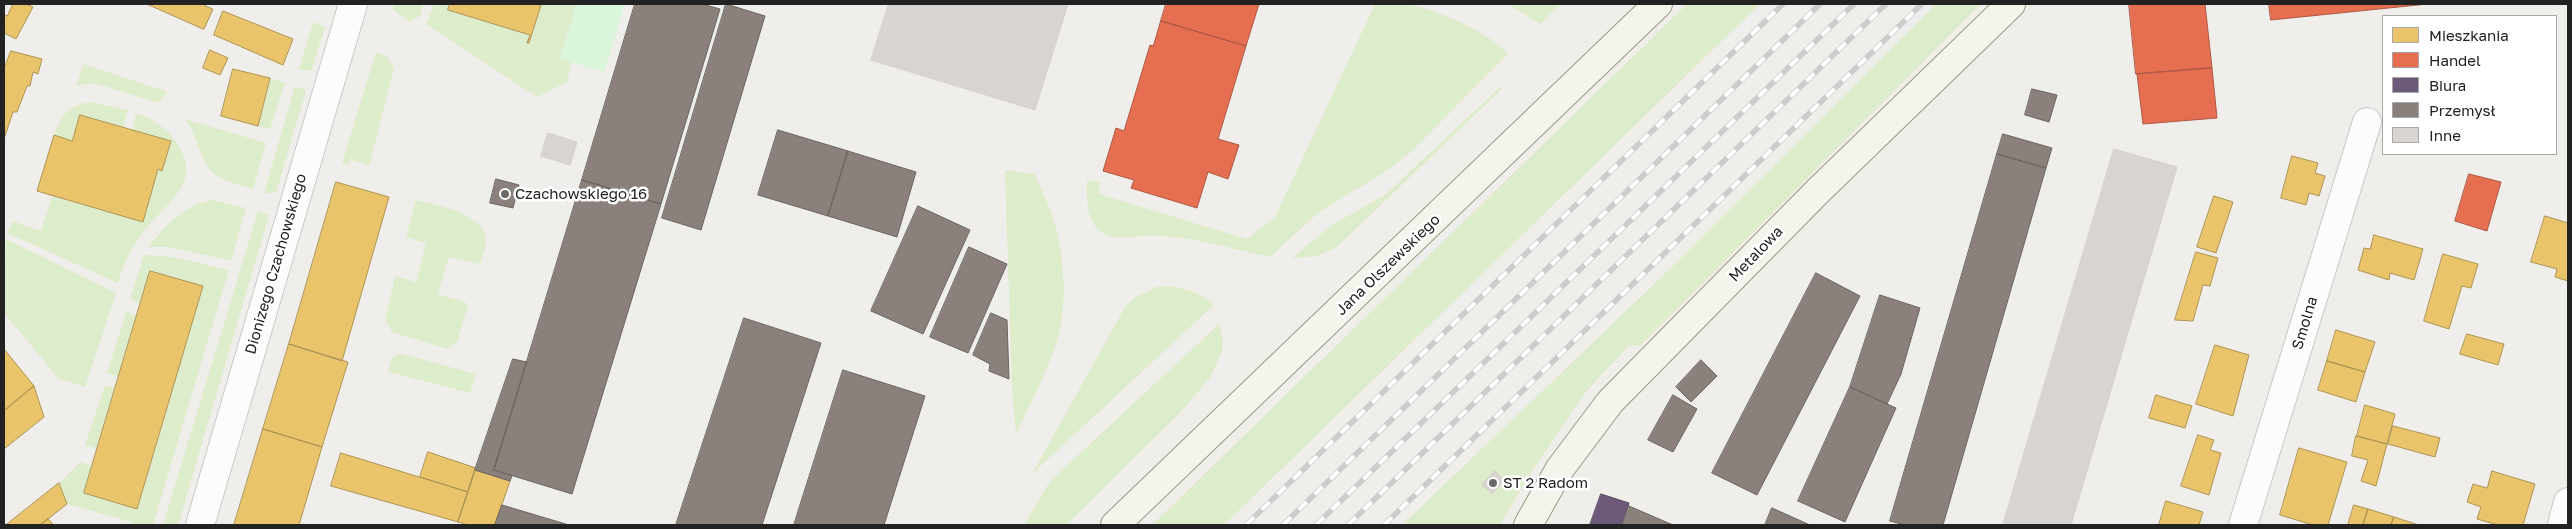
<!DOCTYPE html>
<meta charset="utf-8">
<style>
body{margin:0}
#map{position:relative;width:2572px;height:529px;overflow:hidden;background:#f0eeeb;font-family:"Golos Text",sans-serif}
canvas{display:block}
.frame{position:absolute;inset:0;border:5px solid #222;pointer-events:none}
.legend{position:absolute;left:2382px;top:15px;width:175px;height:140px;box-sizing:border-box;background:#fff;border:1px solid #a7a7a7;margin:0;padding:6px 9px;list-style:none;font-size:15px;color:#222}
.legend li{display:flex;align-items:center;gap:10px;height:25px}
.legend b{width:25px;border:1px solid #a7a7a7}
</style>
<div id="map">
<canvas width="2572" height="529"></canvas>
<div class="frame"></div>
<ul class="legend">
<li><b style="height:14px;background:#e9c46a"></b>Mieszkania</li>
<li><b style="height:14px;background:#e76f51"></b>Handel</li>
<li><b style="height:14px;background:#6d597a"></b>Biura</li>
<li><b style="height:14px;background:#8a817c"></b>Przemysł</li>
<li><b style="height:14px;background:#d7d4d2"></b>Inne</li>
</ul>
</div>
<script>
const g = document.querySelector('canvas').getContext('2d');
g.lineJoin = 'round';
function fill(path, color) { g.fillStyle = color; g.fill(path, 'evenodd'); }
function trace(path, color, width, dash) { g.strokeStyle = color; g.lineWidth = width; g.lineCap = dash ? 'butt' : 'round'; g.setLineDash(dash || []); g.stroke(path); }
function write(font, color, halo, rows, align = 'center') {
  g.font = font + ' "Golos Text",sans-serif'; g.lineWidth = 5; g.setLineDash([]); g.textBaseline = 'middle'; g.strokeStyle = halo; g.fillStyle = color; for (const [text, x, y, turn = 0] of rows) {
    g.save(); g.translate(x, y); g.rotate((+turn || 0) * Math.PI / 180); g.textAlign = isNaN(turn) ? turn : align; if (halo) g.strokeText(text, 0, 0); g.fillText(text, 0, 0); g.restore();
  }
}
fill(new Path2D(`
 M394 4H423L420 16 409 22 393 9Z
 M434 4H450L448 10 530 35 529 43 541 5 537 4H577L560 58 572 62 567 82 537 97 426 24Z
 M1375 4C1385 4 1397 2 1407 4 1435 9 1490 32 1508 54L1411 152 1391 168 1318 213 1270 257C1232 249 1191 236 1152 236 1138 235 1119 241 1106 235 1085 225 1087 199 1087 180L1100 182 1099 194 1247 239 1275 217Z
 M1508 4H1561L1540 24Z
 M1687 4H1760L1224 525H1152Z
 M1936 4H1981L1640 346 1629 345 1585 393 1530 474 1500 525H1402L1675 264Z
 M313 22 325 27 312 69 308 71 299 69Z
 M376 52 388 57 394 69 369 166 350 159 348 165 342 163Z
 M83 64 168 92 158 103 101 85 93 83 76 86Z
 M270 78 285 83 270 129 258 126Z
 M1503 84 1499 92 1336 248 1317 256 1292 258 1332 225 1386 194Z
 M295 86 306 90 276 193H264Z
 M90 102 128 110 123 127 80 115 72 141 54 135C60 116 69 105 90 102Z
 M136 113C152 118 164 126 174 139 205 181 171 198 146 229 132 246 124 262 118 283L7 233 13 221 41 231 52 196 143 222 158 169 163 170 171 141 132 130Z
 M185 119 266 143 253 189C239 185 223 182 212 172 200 161 197 134 185 119Z
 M1005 170 1035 174C1042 191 1051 209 1056 227 1065 265 1068 310 1055 347 1045 377 1029 406 1016 434L1012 389Z
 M213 200 246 208 231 261 170 247H148C166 226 184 204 213 200Z
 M416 200C436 205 482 213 486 237 487 246 482 256 480 264L449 257 438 294 465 302 468 306 457 342 447 349 392 332 385 320 395 276 416 282 426 243 406 237Z
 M258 211 269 215 178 525H163Z
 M6 239 116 293 85 387 59 379 4 313Z
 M144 255 173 257 229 270 153 525H131L132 522 67 504 59 483 80 462 92 466 85 493 137 509 203 286 150 271 141 303 130 299Z
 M1156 287C1179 285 1196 290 1214 305L1032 474 1125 307 1134 298Z
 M126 312 137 315 119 377 107 373Z
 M1219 324 1223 340 1222 352 1210 378 1180 413 1066 525H1024L1050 481Z
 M399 353 476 374 470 393 388 372 392 358Z
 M105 385 115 388 97 449 85 445Z`), '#ddeccb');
fill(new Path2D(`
 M577 4H625L604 72 560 59Z`), '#daf5da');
const homes = new Path2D(`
 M13 4H26L33 7 16 39 4 33V14L7 16Z
 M147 4H206L205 6 213 9 204 29Z
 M450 4H537L541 5 529 43H527L530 35 448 10Z
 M223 11 293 39 283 65 214 35Z
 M210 50 228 58 220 75 203 68Z
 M11 51 42 59 38 74 33 72 30 86H27L17 112H13L4 139V69Z
 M233 69 270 78 258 126 221 116Z
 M80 115 171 141 162 171 158 169 143 222 37 191 54 135 72 141Z
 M2292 156 2318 163 2315 173 2325 176 2319 196 2309 193 2306 205 2281 198Z
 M336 182 389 197 342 361 289 344Z
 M2214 196 2233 202 2216 253 2197 247Z
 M2545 216 2568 223V281L2555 277 2557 269 2531 262Z
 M2374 235 2423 249 2414 280 2390 273 2389 280 2358 270 2364 248 2370 249Z
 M2196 252 2218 258 2210 286 2203 285 2193 321 2175 320Z
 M2443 254 2478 264 2471 288 2462 286 2449 329 2424 321Z
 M150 271 203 286 137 509 84 493Z
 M2336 330 2375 342 2365 372 2327 361Z
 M2467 334 2504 344 2498 365 2460 354Z
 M289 344 348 362 322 447 263 429Z
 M2215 345 2249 355 2233 416 2196 404Z
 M4 349 34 386 4 411Z
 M2327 361 2365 372 2356 402 2318 390Z
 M34 386 44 417 4 449V411Z
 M2156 395 2192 406 2185 428 2149 418Z
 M2365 405 2395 414 2387 444 2357 436Z
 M2393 426 2440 438 2435 457 2388 444Z
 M263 429 322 447 299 525H234Z
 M2198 435 2214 440 2210 450 2221 453 2209 495 2181 486Z
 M2356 436 2387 444 2376 486 2361 481 2368 460 2352 456Z
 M2299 448 2347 462 2328 525H2313L2280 515Z
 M428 452 476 468 468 492 420 477Z
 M341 453 468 492 458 522 331 486Z
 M475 470 510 481 495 525H468L458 522Z
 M2492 471 2535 484 2523 525H2498L2477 519 2481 507 2467 502 2473 484 2487 488Z
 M59 483 67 504 48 519 40 525H6Z
 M2166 501 2203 512 2199 525H2159Z
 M2354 505 2368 509 2363 525H2348Z
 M2368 509 2394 517 2391 525H2363Z
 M2394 517 2419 525H2391Z
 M48 519 54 525H40Z`);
fill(homes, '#e9c46a');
trace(homes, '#ad9354', 1);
const shops = new Path2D(`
 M1166 4H1259L1246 46 1161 21Z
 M2129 4H2205L2212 68 2136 74Z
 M2269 4H2428L2271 20Z
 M1161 21 1246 46 1218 139 1239 145 1228 179 1208 172 1197 208 1131 188 1134 180 1103 171 1116 128 1124 131 1150 45 1153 46Z
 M2212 68 2217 118 2143 124 2137 74Z
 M2469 174 2501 182 2487 231 2455 221Z`);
fill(shops, '#e76f51');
trace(shops, '#ac5843', 1);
const offices = new Path2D(`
 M1601 494 1629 503 1622 525H1590Z`);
fill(offices, '#6d597a');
trace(offices, '#564860', 1);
const industry = new Path2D(`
 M635 4H702L720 9 661 204 582 180Z
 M726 4 765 16 701 230 662 218Z
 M2032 89 2057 95 2049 122 2025 115Z
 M778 130 848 151 828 216 758 195Z
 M2003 134 2052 148 2046 168 1997 154Z
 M848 151 916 172 897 237 828 216Z
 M1997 154 2046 168 1943 525H1905L1890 521Z
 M496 179 519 185 513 208 490 203Z
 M582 180 661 204 572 494 494 470Z
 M918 206 970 230 923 334 871 311Z
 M969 247 1007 264 968 353 930 337Z
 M1816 273 1860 296 1757 495 1712 473Z
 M1880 295 1920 308 1901 374 1887 404 1850 387Z
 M991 313 1007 320 1009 379 989 371 990 364 973 355Z
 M744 318 821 343 762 525H676Z
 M513 359 527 362 494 470 512 476 510 481 475 470Z
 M1701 360 1717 376 1691 402 1676 387Z
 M843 370 925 396 884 525H794Z
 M1850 387 1896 408 1845 522 1798 501Z
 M1673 395 1697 409 1673 452 1648 440Z
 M502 505 569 525H495Z
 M1629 506 1673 525H1622Z
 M1772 508 1810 525H1765Z`);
fill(industry, '#8a817c');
trace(industry, '#6b6461', 1);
const building = new Path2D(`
 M889 4H1068L1035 110 871 60Z
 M548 133 577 142 570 165 541 156Z
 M2114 149 2177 167 2071 525H2003Z
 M1495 471 1505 481 1492 494 1482 485Z`);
fill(building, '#d7d4d2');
trace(building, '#d3d0cc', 1);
const street = new Path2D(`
 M200 525 353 4
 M2243 525 2367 122
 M2562 525 2568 502`);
const secondary = new Path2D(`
 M1115 525 1658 4
 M1528 525 1559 470 1610 402 1817 192 2011 4`);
trace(street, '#c9c8c7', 30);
trace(secondary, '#999a82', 30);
trace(street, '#fdfcfc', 28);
trace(secondary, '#f4f4ed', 28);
const rail = new Path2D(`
 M1246 525 1783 4
 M1283 525 1820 4
 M1316 525 1854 4
 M1348 525 1886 4
 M1384 525 1922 4`);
trace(rail, '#ccc', 5.5);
trace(rail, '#fff', 4, [11]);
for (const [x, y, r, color] of [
 [505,194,5,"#6a6968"],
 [1493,483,5,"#6a6968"]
]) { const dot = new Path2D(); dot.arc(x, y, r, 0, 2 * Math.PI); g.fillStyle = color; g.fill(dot); trace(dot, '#fff', 2); }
write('15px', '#222', '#fff', [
 ["Czachowskiego 16",515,194],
 ["ST 2 Radom",1503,483]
], 'left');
write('15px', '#222', '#fff', [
 ["Metalowa",1756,254,-46],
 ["Dionizego Czachowskiego",276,264,-74],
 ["Jana Olszewskiego",1388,265,-44],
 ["Smolna",2305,323,-73]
]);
</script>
